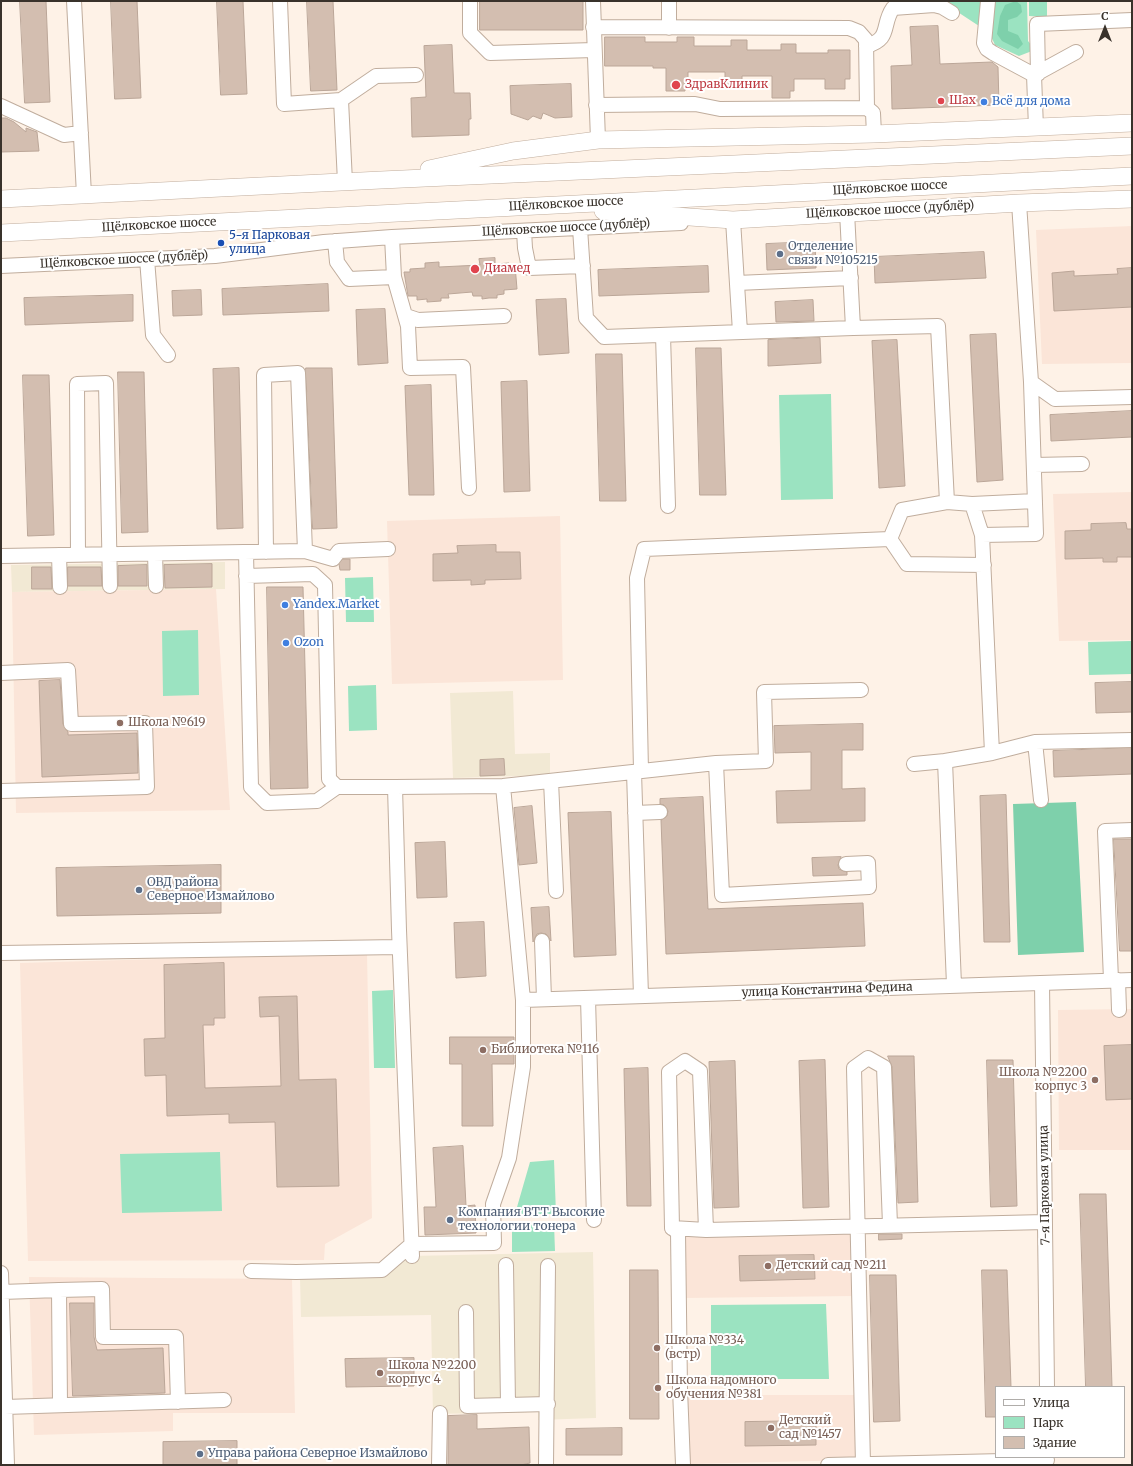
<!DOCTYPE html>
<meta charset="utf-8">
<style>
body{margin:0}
#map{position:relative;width:1133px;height:1466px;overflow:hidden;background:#fef2e7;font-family:Merriweather,serif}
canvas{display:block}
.frame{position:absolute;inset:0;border:2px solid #39322b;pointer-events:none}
.legend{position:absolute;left:995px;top:1386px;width:130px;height:72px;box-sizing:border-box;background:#fff;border:1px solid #b0adaa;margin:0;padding:5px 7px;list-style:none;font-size:12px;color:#39322b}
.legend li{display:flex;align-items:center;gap:8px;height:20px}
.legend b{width:20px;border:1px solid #b0adaa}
.north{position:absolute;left:1085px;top:8px;width:40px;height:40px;-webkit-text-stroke:3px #fff;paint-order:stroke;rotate:0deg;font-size:11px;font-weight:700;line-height:16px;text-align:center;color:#39322b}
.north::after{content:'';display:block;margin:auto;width:14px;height:18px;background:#39322b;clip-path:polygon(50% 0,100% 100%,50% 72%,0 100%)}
</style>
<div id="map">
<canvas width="1133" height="1466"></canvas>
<div class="frame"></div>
<ul class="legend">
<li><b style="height:5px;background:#fff"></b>Улица</li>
<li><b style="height:11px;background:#9be3c1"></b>Парк</li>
<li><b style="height:11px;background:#d3beb0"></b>Здание</li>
</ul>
<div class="north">С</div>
</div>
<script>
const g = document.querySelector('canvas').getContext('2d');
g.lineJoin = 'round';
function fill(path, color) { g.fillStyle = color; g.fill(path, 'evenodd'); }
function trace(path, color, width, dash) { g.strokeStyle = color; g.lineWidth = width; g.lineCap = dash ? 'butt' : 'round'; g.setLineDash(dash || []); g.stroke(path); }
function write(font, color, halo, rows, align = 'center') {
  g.font = font + ' Merriweather,serif'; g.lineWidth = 4; g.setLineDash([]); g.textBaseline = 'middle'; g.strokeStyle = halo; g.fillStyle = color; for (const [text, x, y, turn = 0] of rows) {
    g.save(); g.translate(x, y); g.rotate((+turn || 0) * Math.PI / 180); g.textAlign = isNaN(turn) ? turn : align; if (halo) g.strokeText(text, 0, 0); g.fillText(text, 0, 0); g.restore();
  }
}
fill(new Path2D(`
 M225 562V589L12 592 11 565Z
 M513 691 515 754 550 753V775L453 778 450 693Z
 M593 1252 596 1418 538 1420V1412L433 1414 431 1315 301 1317 300 1277 383 1275 412 1256Z`), '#f2e9d4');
fill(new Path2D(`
 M1132 226V363L1042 364 1036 230Z
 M1132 492V640L1059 641 1053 494Z
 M560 516 563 680 392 684 387 521Z
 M216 589 230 810 16 813 12 592Z
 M367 953 372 1218 325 1244 324 1260 28 1261 20 963Z
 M1132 1009V1150H1059L1058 1010Z
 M852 1232 854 1296 684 1298V1236Z
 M29 1277 292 1279 295 1413H173V1431L34 1435Z
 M685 1395H856L858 1460 687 1464Z`), '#fbe5d8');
fill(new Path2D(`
 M941 1H983L979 26Z
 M994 1H1027L1028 41 1032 46V51L1019 56 995 45 990 34Z
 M1029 1H1047V17L1029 16Z
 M831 394 833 499 781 500 779 395Z
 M373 577 374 622H346L345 578Z
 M198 630 199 695 163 696 162 631Z
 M1132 641V674L1089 675 1088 642Z
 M376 685 377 730 349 731 348 686Z
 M393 990 395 1068H374L372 991Z
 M220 1152 222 1211 122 1213 120 1154Z
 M554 1160 556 1214H515L530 1162Z
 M554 1224 555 1251 512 1252V1225Z
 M826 1304 829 1379H711V1305Z`), '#9be3c1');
fill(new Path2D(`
 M1016 1 1021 5 1022 12 1017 17 1008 20V31L1018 35 1023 44 1018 49 1002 41 997 34 1000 16 1005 5Z
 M1076 802 1084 952 1018 955 1013 804Z`), '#7ed0ab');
const building = new Path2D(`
 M20 1H46L50 102 25 103Z
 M111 1H137L141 98 115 99Z
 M217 1H243L247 94 221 95Z
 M307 1H333L337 90 311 91Z
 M480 1H583V30H480Z
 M938 26 940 64 992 62 998 67 999 105 892 109 891 66 912 65 910 27Z
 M605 37H645V42H677V37H694V46H731V40H747V50H781V44H796V53H828V50H850V79H845V89H825V79H794V91H790V98H772V76H742V86H725V72H688V83H685V91H666V68H653V66H605Z
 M452 45 454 93H470L471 119H469V135L412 137 411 98 426 97 424 46Z
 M571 84 572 117 555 118 543 113 541 119 533 116 528 120 511 114 510 86Z
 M1 118H6L14 122 26 132V128L37 132 39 151 1 152Z
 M815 242 816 268 767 270 766 244Z
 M984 252 986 278 875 283 874 257Z
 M495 258V264L509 263V265H515L517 289 504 290V294L497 295V298H489L482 299V296H473L472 292 448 294 449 298H441V301L427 302V299L417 300V296H408L404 272H410V269L425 268V263L439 262V267L480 265 479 259Z
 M708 266 709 292 599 296 598 270Z
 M1132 268V307L1054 311 1052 273 1074 271V276L1118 274 1117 269Z
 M328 284 329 311 223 315 222 289Z
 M201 290 202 315 173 316 172 291Z
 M133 295V321L25 325 24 298Z
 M566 299 569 353 539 355 536 300Z
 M813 300 814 321 776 322 775 302Z
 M385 309 388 363 358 365 356 310Z
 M996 334 1003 480 977 482 970 335Z
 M820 338 821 363 768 366V340Z
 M897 340 905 486 879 488 872 341Z
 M696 348H721L726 495H700Z
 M596 354H622L626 501H600Z
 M239 368 243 528 217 529 213 369Z
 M306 368H332L337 528 313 529Z
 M118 372H144L148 532 122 533Z
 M23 375H49L54 535 28 536Z
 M527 381 530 491 504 492 501 382Z
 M431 385 434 495H409L405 386Z
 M1132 411V437L1051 441 1050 415Z
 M1126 523 1127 529H1132V557H1117V562H1103V558L1065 559V531L1091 530V524Z
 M496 545V552H520L521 579 485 580V584L471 585V580L433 581V554L458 553 457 546Z
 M343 559H350V570H340L339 564Z
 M212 564V587L165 588 164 565Z
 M147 565V586H118V566Z
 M32 567H51L52 589H32Z
 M68 567H101L102 586H68Z
 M267 587H303L308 788 271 789Z
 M60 680 63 724 68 732V735L137 733 138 773 42 777 39 681Z
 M1132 682V712L1096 713 1095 683Z
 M863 724V750H842V789L865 788V821L777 823 776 791 811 790V752L775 753 774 726Z
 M1132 748V774L1054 777 1053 751Z
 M504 759 505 775 480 776V760Z
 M1006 795 1010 942H984L980 796Z
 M703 797 708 909 863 903 865 946 666 954 661 820 667 816 668 811 664 805 660 804V799Z
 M532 806 537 863 519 865 514 808Z
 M611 812 616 955 574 957 568 813Z
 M1114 839H1132V951H1120Z
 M445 842 447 897 417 898 415 843Z
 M841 857 838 865 839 869 847 872V875L813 876 812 858Z
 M221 865V913L57 916 56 868Z
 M549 907 551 941 546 934 541 933 537 934 533 942 531 908Z
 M484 922 486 976 456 978 454 923Z
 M224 963 225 1018H214V1025H203L205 1088 281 1086 279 1016 260 1017 259 997 297 996 299 1080 336 1079 339 1186 277 1187 275 1122 229 1123V1114L167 1116 166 1075 145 1076 144 1039 165 1038 164 965Z
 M450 1037H514V1064H492L493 1126H462V1064H450Z
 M1132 1045V1099L1106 1100 1104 1046Z
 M888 1056H914L918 1202 898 1203 892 1067Z
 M825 1060 829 1207 803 1208 799 1061Z
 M987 1060H1013L1017 1206 991 1207Z
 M735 1061 739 1207 714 1208 709 1062Z
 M648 1068 651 1206H627L624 1069Z
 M463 1146 466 1206 475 1205 476 1233 425 1235 424 1207H436L433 1148Z
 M1080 1194H1106L1112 1387H1086Z
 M879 1234H902V1239L879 1240Z
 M814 1255 815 1279 740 1281 739 1256Z
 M630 1270H658L659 1419H630Z
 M982 1270H1007L1011 1387H996V1417H986Z
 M870 1275H896L900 1421 874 1422Z
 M70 1303H94V1337L97 1350 163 1348 165 1393 73 1396Z
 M414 1358V1386L346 1387 345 1359Z
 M477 1415V1429L529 1427 530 1463 521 1465H448V1416Z
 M816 1421V1445L745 1446V1422Z
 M622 1428V1455H566V1429Z
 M237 1441V1465H163V1442Z`);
fill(building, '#d3beb0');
trace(building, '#bba698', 1);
const minor = new Path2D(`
 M74 1 84 195
 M280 1 284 104 341 100 345 182
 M470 1V33L490 53 594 50
 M593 1 598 140
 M669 1V28
 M988 1 984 43 987 49 993 53 1034 75 1036 128
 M593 27 849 28 859 32 866 40 867 108 873 113 874 134
 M866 46C892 39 881 25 893 8L934 5 942 7 952 13
 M1038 74 1037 24 1132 20
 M1034 75 1076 52
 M341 100 376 76 416 75
 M596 105 695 104 720 109 867 108
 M1 106 64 135 81 133
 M1019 203 1031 382
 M847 212 853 328 938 326 947 502
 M724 220H733L740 332
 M580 228 586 318 604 337 853 328
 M524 231 525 248 529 268 583 266
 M392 237 394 277 408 326 410 368 463 367 469 488
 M335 241 337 262 349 279 394 277
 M147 259 153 335 168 355
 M1 266 215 256 324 242 392 237 681 223
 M737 283 851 278
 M406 316 418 320 504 316
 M663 335 668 506
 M1034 465 1082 464
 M972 504 982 535 992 753
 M982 535 1036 534 1031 382 1055 399 1132 397
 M246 552 251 787 267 803 317 801 337 787H395
 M266 552 264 375 298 373 305 551
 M78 554 77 384 106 383 110 586
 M155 554 156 586
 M59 555 60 587
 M1 556 305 551 333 559 339 551 388 549
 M984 565 907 564 890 539 902 510 947 502 972 504 1035 501
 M246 576 313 574 325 585 329 779 337 787
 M1 673 68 670 71 724 145 723 147 787 1 791
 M1035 742 1041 800
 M716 763 722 895 869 887 868 863 846 864
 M914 764 945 761
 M641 771 637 578 644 549 890 539
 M634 772 641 996
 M551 781 556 891
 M635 813 660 812
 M542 941 544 999
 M1 953 399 947
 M1111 980 1105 831 1132 830
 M1118 980 1119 1010
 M1042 983 1047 1387
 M954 985 945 761 992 753 1035 742 1132 740
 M588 998 594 1220
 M523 1000 1132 980
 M672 1228 706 1230 1045 1222
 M412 1256 399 930 395 787 503 786 716 763 766 761 764 692 861 690
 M506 1265 508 1405
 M251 1271 296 1272 382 1270 412 1244 494 1243 493 1204 509 1158 523 1067V1000L503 786
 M1 1273 7 1465
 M2 1292 59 1290
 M466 1312 467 1406 548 1404
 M60 1405 59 1290 102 1289 103 1337H176L178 1402
 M5 1407 224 1400
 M863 1464 854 1068 868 1058 884 1067 890 1225
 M439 1465 440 1413
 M546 1465 548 1266
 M683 1465 680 1389 678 1232 672 1228 669 1072 685 1061 700 1071 706 1230
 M828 1465 1047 1460`);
const major = new Path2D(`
 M429 169 513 151 598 140 874 134 1132 123
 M1 199 381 180 1132 146
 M603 211 733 220 1019 203 1132 199
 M1 233 1132 176`);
trace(minor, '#c0ad9d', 16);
trace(major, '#c0ad9d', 18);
trace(minor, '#fff', 14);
trace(major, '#fff', 17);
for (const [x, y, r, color] of [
 [676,85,5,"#e0444e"],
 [941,101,4,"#e0444e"],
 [984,102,4,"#3f7fe0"],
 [221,243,4,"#1a4fb4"],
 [780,254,4,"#5c6f8a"],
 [475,269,5,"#e0444e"],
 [285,605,4,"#3f7fe0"],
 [286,643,4,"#3f7fe0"],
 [120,723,4,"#8d6e63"],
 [139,890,4,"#5c6f8a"],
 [483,1050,4,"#8d6e63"],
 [1095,1080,4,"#8d6e63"],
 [450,1220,4,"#5c6f8a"],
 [768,1266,4,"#8d6e63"],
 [657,1348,4,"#8d6e63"],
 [380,1373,4,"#8d6e63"],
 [658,1388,4,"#8d6e63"],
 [771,1428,4,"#8d6e63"],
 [200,1454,4,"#5c6f8a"]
]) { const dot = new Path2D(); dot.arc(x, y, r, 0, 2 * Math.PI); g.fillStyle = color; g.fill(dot); trace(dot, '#fff', 1.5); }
write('12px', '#be3a42', '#fff', [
 ["ЗдравКлиник",685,85],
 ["Шах",949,101],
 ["Диамед",484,269]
], 'left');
write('12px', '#366cbe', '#fff', [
 ["Всё для дома",992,102],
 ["Yandex.Market",293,605],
 ["Ozon",294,643]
], 'left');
write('12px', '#39322b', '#fff', [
 ["Щёлковское шоссе",890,188,-3],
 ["Щёлковское шоссе",566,204,-3],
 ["Щёлковское шоссе (дублёр)",890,210,-3],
 ["Щёлковское шоссе",159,225,-3],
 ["Щёлковское шоссе (дублёр)",566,228,-3],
 ["Щёлковское шоссе (дублёр)",124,260,-3],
 ["улица Константина Федина",827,990,-2],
 ["7-я Парковая улица",1045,1185,-91]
]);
write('12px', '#164399', '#fff', [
 ["5-я Парковая",229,236],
 ["улица",229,250]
], 'left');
write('12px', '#4e5e75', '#fff', [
 ["Отделение",788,247],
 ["связи №105215",788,261],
 ["ОВД района",147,883],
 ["Северное Измайлово",147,897],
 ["Компания ВТТ Высокие",458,1213],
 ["технологии тонера",458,1227],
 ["Управа района Северное Измайлово",208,1454]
], 'left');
write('12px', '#785e54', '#fff', [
 ["Школа №619",128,723],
 ["Библиотека №116",491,1050],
 ["Школа №2200",1087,1073,"right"],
 ["корпус 3",1087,1087,"right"],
 ["Детский сад №211",776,1266],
 ["Школа №334",665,1341],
 ["(встр)",665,1355],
 ["Школа №2200",388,1366],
 ["корпус 4",388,1380],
 ["Школа надомного",666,1381],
 ["обучения №381",666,1395],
 ["Детский",779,1421],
 ["сад №1457",779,1435]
], 'left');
</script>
